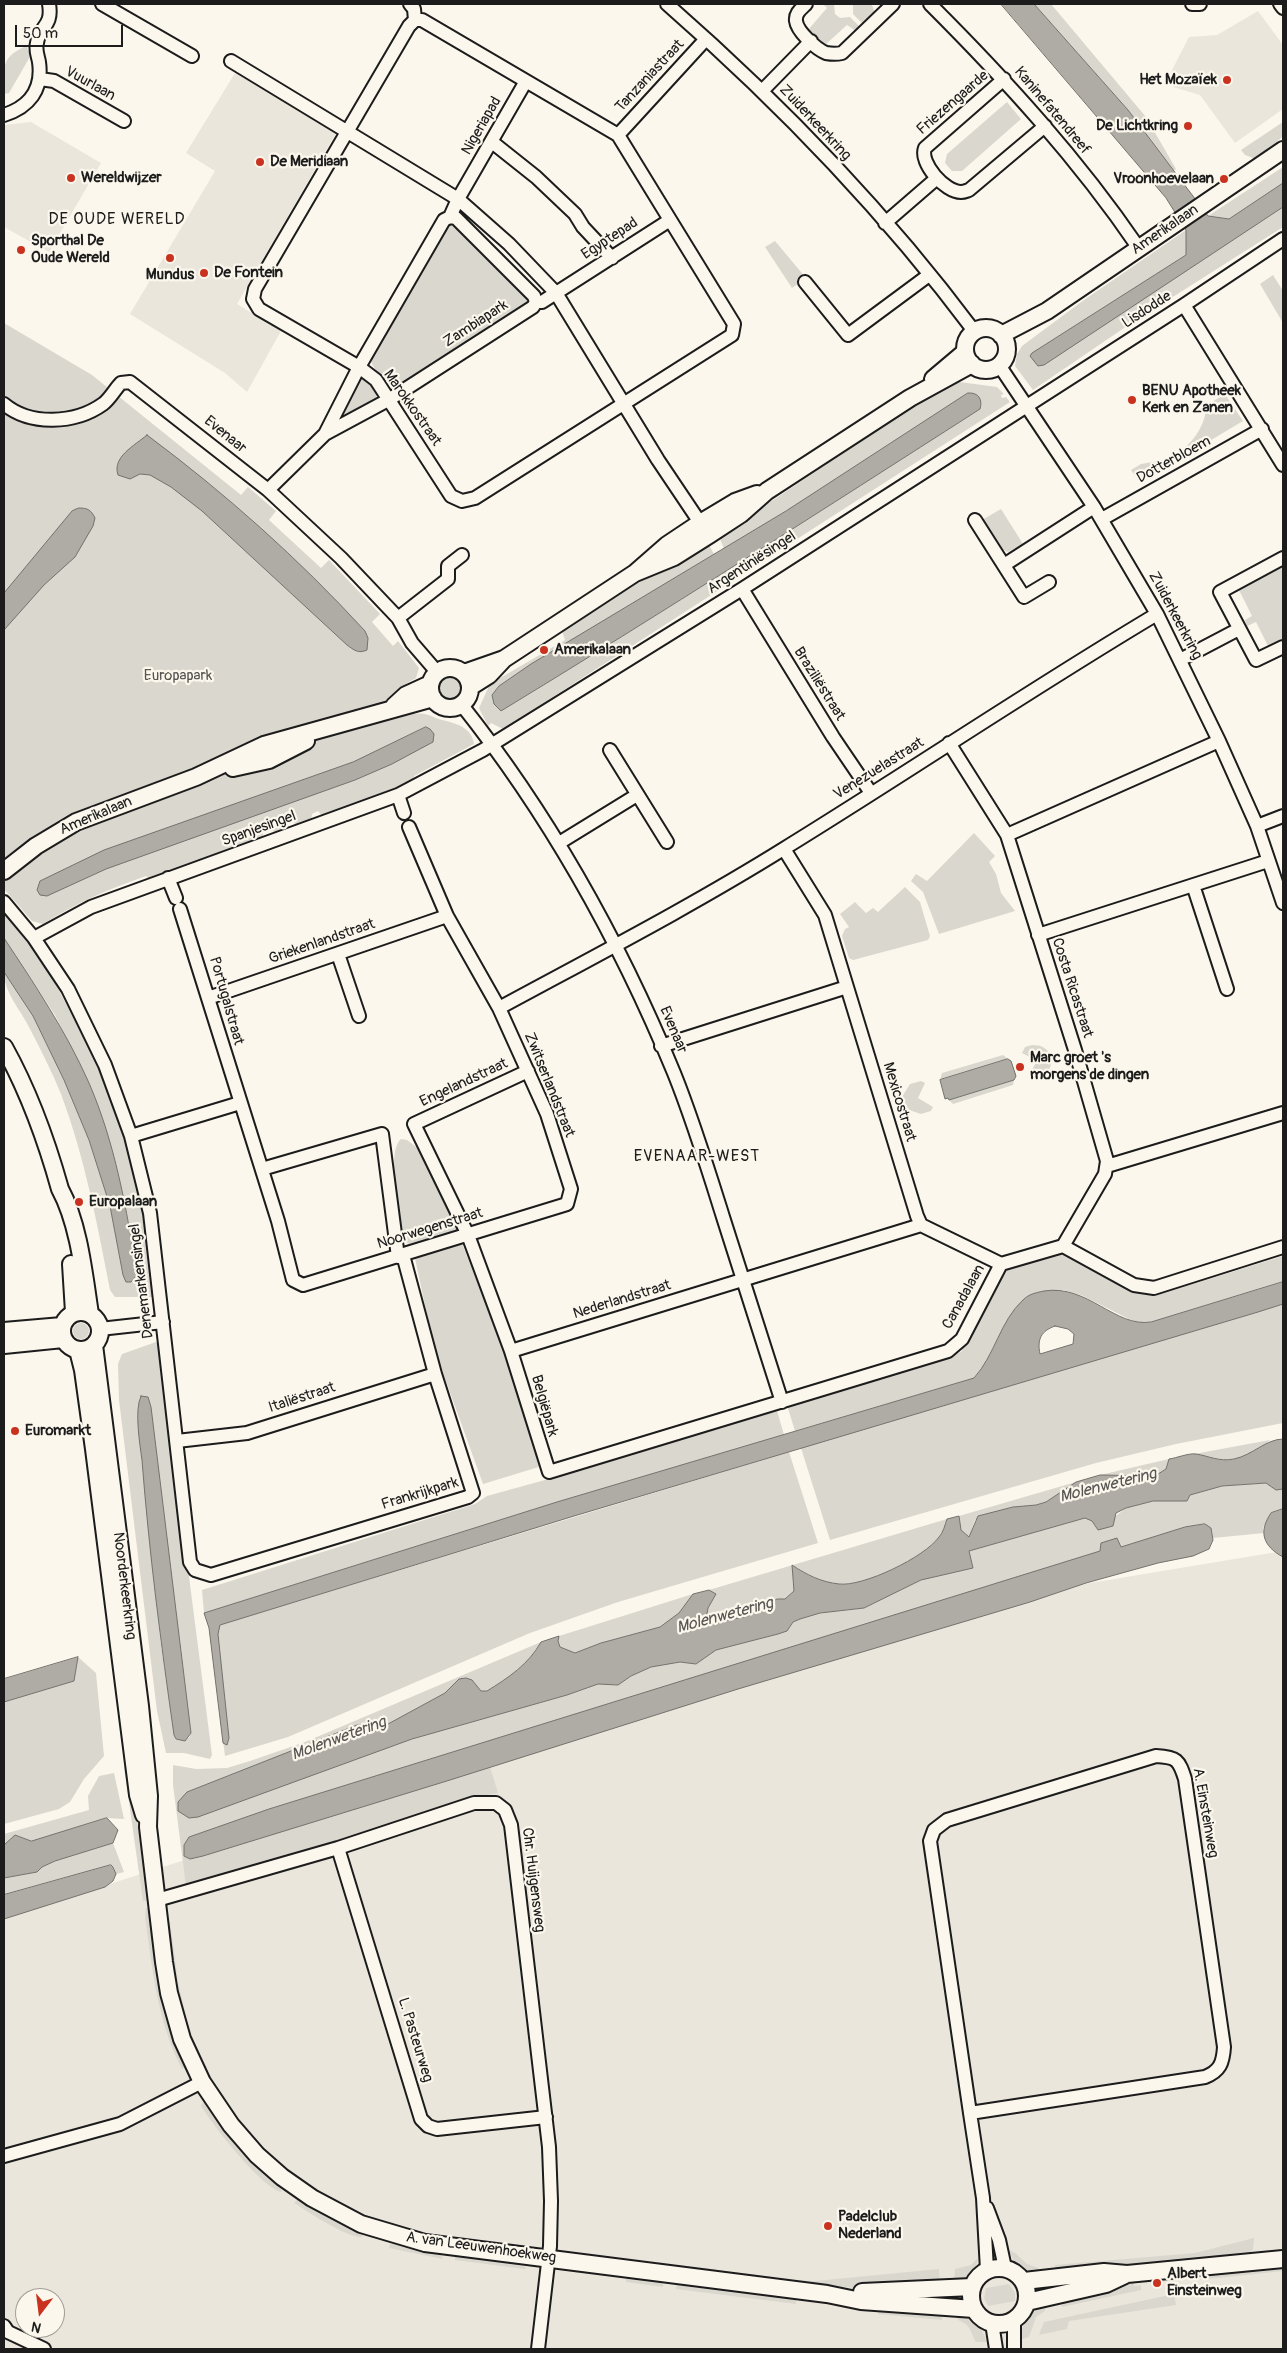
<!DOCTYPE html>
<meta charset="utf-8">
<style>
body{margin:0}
#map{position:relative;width:1287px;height:2353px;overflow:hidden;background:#fbf7ec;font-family:Pangolin,sans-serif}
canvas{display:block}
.frame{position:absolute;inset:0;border:5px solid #1c1c1c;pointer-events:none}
.north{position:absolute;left:15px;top:2288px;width:50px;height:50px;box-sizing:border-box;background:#fbf7ec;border:1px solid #a29f99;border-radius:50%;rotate:195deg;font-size:14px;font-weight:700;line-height:20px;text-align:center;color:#1c1c1c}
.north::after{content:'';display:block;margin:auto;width:18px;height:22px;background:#c8321e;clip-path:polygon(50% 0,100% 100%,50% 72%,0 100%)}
.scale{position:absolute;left:15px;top:25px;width:108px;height:22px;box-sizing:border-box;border:2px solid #1c1c1c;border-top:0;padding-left:6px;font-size:15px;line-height:18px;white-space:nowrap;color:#1c1c1c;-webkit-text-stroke:4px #fbf7ec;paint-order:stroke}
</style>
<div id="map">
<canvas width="1287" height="2353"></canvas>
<div class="frame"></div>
<div class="north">N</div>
<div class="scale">50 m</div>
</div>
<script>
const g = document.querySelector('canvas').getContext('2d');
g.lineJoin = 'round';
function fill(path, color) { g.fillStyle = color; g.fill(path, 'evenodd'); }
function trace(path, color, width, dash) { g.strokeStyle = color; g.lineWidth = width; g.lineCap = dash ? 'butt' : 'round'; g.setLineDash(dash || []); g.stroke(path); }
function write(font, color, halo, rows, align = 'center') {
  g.font = font + ' Pangolin,sans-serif'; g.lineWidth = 4.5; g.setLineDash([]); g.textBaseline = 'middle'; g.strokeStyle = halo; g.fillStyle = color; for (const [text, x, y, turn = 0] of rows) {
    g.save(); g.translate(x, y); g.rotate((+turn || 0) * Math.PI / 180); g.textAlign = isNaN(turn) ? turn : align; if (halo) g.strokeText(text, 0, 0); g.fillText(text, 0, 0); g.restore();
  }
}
fill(new Path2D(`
 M1258 11 1283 45V109L1235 143 1200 95 1173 87 1170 74 1189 37 1217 35Z
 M235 73 338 130 237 304 281 331 247 392 225 373 130 314 215 171 186 153Z
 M31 122 101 163 49 252 4 227V125Z
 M1283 1551V2349H4V1918L256 1837 596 1717 1078 1585ZM25 2298H55V2328H25Z`), '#eae6dc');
fill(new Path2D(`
 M823 4H834L835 14 840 18 850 17 860 27 856 31 847 25 824 46 808 30 827 8Z
 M853 4H871C878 13 871 19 865 26L853 14Z
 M1034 4H1051L1146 117 1176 169 1173 171 1128 110Z
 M26 46 31 55 9 93 4 94C4 67 0 58 26 46Z
 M1007 102 1021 119 962 171H952L945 163 947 154Z
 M1283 122V136L1258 160 1245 155 1241 150Z
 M1283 167V183L1229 219 1208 216Z
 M1283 207V227L1124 328 1033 390 1015 366 1017 354 1022 346 1084 300 1186 230V255L1032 353 1195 264Z
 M451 225H456L525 295 528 303 406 383C404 384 401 386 398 386 388 386 373 369 371 361L444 230Z
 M775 241 806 278 792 288 765 247Z
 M1273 275 1283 291V323L1260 284Z
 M4 323 92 375 241 495 248 487 276 511 269 520 321 568 329 560 380 614 372 622 393 646 398 641 419 668 416 678 404 685 415 714C427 712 431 717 442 720 455 723 472 727 474 744L414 776 416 781 392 793 324 818 318 811 312 814 311 821 296 828 294 821 287 823 290 831 276 835 271 828 263 832V837L258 842 150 880 146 876C109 889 76 903 43 924L32 921 4 889Z
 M359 379H364C371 386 379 391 376 401L343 420 337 415Z
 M952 381 997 387 1004 394 1001 395 1002 398 1006 397 1010 402 738 577 732 568 980 409 786 511 724 549 719 536Z
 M1225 394 1243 421 1186 455 1182 450C1197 438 1205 423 1207 405Z
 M1165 460 1168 466 1140 483 1131 470 1141 464Z
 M1001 509 1023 544 1008 552 1000 549 982 520Z
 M709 545 714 554 499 686 492 695 495 705 501 711 727 571 733 581 503 729 491 723 488 726 479 708 490 684 565 640 562 631 654 571Z
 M1283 562V643L1270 650 1256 622 1247 626 1245 620 1252 616 1237 586Z
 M440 688a10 10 0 1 1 20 0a10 10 0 1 1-20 0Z
 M974 833 995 856 989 862 996 874 1001 893 1015 911 939 934 923 892 911 881 916 874 927 881Z
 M905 887 920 902 930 936 928 940 853 960 849 958 842 936 845 929 849 927 840 914 855 902 866 913 873 908 878 912Z
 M4 913 39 954 102 1070 133 1158 146 1228 155 1297H115L110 1290C97 1223 85 1158 61 1094 52 1072 41 1050 30 1029 21 1010 4 993 4 972L33 1016 64 1080 89 1140 110 1206 123 1275H137L129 1224 114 1158 89 1084 55 1015 4 938Z
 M1032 1045C1042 1045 1046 1048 1052 1056 1053 1069 1043 1082 1029 1075L1037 1061 1022 1053 1025 1047Z
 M1003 1055 1008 1059 940 1080 942 1073Z
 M1014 1080 1013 1085 953 1104 949 1100Z
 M921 1081 925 1083 918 1098 933 1107 931 1111 921 1114 909 1110 902 1097 910 1084Z
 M401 1139 407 1140 419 1149 457 1219 458 1230 409 1244 401 1239C399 1219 386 1151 401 1139Z
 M462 1244 509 1359 542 1466 483 1484 434 1348 415 1258Z
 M1061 1252 1136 1293 1155 1296 1283 1256V1282L1151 1322 1139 1324 1081 1295 1063 1290 1022 1301 1011 1314 985 1364 974 1378 795 1431 787 1405 961 1352 1006 1269Z
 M1283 1304V1423L1176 1444 1096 1463 830 1540 801 1448Z
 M73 1331a8 8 0 1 1 16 0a8 8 0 1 1-16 0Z
 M156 1342 159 1344 212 1755 210 1759 184 1753H166L157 1711 119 1400 118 1364 122 1354ZM148 1397 191 1733 189 1738 176 1740 174 1735 160 1637 139 1422V1399Z
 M776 1407 784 1435 557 1502 204 1613 202 1590 475 1504 487 1496 574 1472Z
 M1270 1440C1246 1463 1224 1463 1194 1454Z
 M789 1452 818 1543 618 1602 530 1633 288 1737 225 1756 209 1628Z
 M1169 1459 1166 1469 1155 1476 1100 1475Z
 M1076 1482 1046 1502 1036 1505 1013 1507 975 1520 969 1537 961 1530 959 1516Z
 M1266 1483 1276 1490 1283 1489V1509L1271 1513 1263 1528 1264 1533 1213 1538 1211 1528 1205 1524 1185 1527 1121 1547 1118 1539 1101 1543V1551L269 1809 189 1837 184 1845V1856L190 1859 490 1767 498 1793 462 1800 299 1854 186 1886 173 1785V1765L196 1769 227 1768 250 1761 305 1742 541 1642C529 1664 508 1678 487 1691H481L472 1680 459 1679 445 1693 388 1724 357 1725 187 1792 306 1776 412 1739 567 1695 598 1684 618 1685 631 1676 651 1667 680 1662 696 1664 716 1650 778 1634 787 1631 793 1622 800 1619 820 1613 864 1608 921 1580 973 1568 969 1551 1086 1518 1092 1521 1098 1530 1126 1508 1153 1501H1187L1190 1495 1222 1486Z
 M947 1519C945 1525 943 1533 939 1537 925 1557 863 1587 839 1584 822 1582 807 1575 793 1565L794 1591 785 1599H777L748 1616 714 1624H710L706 1619 708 1608 716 1594 709 1590Z
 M693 1594 679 1613 660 1627 601 1643 575 1653 560 1647 558 1641 559 1636Z
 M78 1657 96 1673 104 1756 84 1779 70 1802 59 1809 4 1824V1702L74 1681Z
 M129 1766 149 1900 143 1901 124 1767Z
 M114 1773 124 1819 107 1818 31 1841 15 1835 4 1845V1834L89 1810 88 1796 99 1776Z
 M113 1843 124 1872 116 1874 114 1867 111 1865 4 1895V1878L37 1872 42 1867 55 1861Z
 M146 1908H150L162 1995 169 2024 185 2067 182 2069C161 2028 154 1984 148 1938 147 1929 144 1917 146 1908Z
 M167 1922H170L178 1982 188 2026H186L175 1983Z
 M203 2102 244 2153 279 2185 282 2192C262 2189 213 2125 201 2106Z
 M297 2200 359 2232 363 2237C346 2238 309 2212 294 2203Z
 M1254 2238 1253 2250 1245 2255 1056 2273 1055 2265 1195 2253Z
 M393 2243 440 2253 443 2259 389 2248 390 2244Z
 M1009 2250 1015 2253 1027 2264 1038 2268 1041 2273C1027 2273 1013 2265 1009 2250Z
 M460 2255 517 2263V2265L526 2267 525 2269 455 2260V2257Z
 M978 2258C976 2272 967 2279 954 2283L955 2269 971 2265Z
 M657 2262 773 2277V2280L657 2265Z
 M1283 2267V2271L1208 2279 1213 2274Z
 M939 2269 940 2285 866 2289 795 2282V2280L816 2281Z
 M626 2276 663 2280V2287L626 2282Z
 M1134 2282V2286L1141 2285V2290L1062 2307 1061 2300Z
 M677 2283 793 2298H796V2304L676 2289Z
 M1009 2284 1015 2293V2301L988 2306 984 2298 986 2288Z
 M1174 2294 1176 2305 1069 2321 1067 2329 1039 2335 1044 2322Z
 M1046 2306 1045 2311 1036 2317 1029 2337 1020 2340C1021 2324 1031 2310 1046 2306Z
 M878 2308 942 2312V2320L878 2314Z
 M956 2315C972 2317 982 2326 987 2342H976C970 2331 971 2325 958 2320Z`), '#dad7ce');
const water = new Path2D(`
 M1001 4H1034L1128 110 1208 216 1229 219 1283 183V207L1044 365 1038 366 1030 356 1032 353 1186 255V230L1166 198Z
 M968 393C978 392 983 399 980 409 821 511 662 613 501 711L494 704 492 695 499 686 531 664 786 511Z
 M147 435C226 494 298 558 365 631L368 638 367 650C358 654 354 650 347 645L202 511 171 487 150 475 140 474 130 479 118 475C112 457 134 446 147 435Z
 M79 508C88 508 91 510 95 518L93 526 75 557 44 585 4 630V593L72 511Z
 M426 727 430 729 434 734 433 742 392 764 355 780 106 869 47 896 40 895 37 890 40 881 104 850 353 762Z
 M4 938C35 985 66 1031 89 1083 115 1143 127 1210 137 1275L131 1282H126L123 1275 110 1206 89 1140 64 1080 33 1016 4 972Z
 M1008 1059 1011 1061 1016 1076 1014 1080 949 1100 948 1098 945 1099 940 1080Z
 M1283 1282V1304L1258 1312 574 1516 220 1625 218 1634 229 1738 227 1745 223 1743 209 1628 204 1613 557 1502 974 1378C995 1355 1000 1321 1023 1300 1029 1294 1035 1293 1044 1291 1088 1284 1115 1328 1151 1322ZM1055 1326 1068 1329 1074 1334 1073 1344 1040 1354C1037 1339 1041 1331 1055 1326Z
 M141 1396 148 1397 151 1407 191 1733 185 1741 176 1739 174 1735C161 1644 149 1552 142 1460 140 1445 134 1410 141 1396Z
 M1283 1439V1489L1276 1490 1266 1483 1222 1486 1190 1495 1187 1501H1153L1126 1508 1116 1513 1113 1526 1098 1530 1092 1521 1085 1518 969 1551 973 1568 921 1580 864 1608 820 1613 800 1619 793 1622 787 1631 778 1634 716 1650 696 1664 680 1662 651 1667 631 1676 618 1685 598 1684 567 1695 412 1739 198 1817 189 1818 178 1811V1802L187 1792 357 1725 388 1724 445 1693 459 1679 466 1678 472 1680 481 1691H487C508 1678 529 1664 541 1642L559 1636 558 1641 560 1647 575 1653 601 1643 660 1627 679 1613 693 1594 709 1590 716 1594 708 1608 706 1619 710 1624 748 1616 777 1599H785L794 1591 792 1565C807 1575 821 1582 839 1584 863 1587 925 1557 939 1537 943 1533 945 1525 947 1519L959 1516 961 1530 969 1537 978 1516 1013 1507 1036 1505 1046 1502 1076 1482 1100 1475 1155 1476 1166 1469 1169 1459C1177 1458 1188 1453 1196 1454 1209 1456 1219 1462 1234 1459 1253 1455 1266 1439 1283 1439Z
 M1283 1509V1557C1263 1546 1258 1532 1271 1513Z
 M1205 1524 1211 1528 1213 1540 1209 1549 1193 1556 1158 1563 1086 1583 1030 1602 738 1689 450 1780 203 1856 190 1859 184 1856V1845L189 1837 269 1809 1100 1551 1101 1543 1117 1538 1121 1547 1185 1527Z
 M78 1657 74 1681 4 1702V1679Z
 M107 1818 118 1830 113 1843 55 1861 42 1867 37 1872 4 1878V1845L15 1835 31 1841Z
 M111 1865 113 1867 116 1874 113 1881 105 1887 4 1919V1895Z`);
fill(water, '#afaca5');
trace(water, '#74726e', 1);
const minor = new Path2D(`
 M102 4 192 56
 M410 4 414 9 415 20
 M667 4C779 102 885 212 974 331
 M806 4C801 9 795 13 796 21 797 31 816 49 826 53 832 54 837 54 842 53L893 4
 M930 4C1006 80 1078 159 1138 247
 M1192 4H1200
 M1280 4 1283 8
 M415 20H422L618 135 734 324 732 335 475 498 462 501 451 496 376 380 359 367 259 309 253 299 255 289 409 26Z
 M231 61 458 199 450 217 444 220 359 367 325 434
 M40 79 54 81 124 121
 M1004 79 925 148C919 163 945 192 961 192 964 192 966 191 969 190L1045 126
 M526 81 458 199 509 244 556 293 670 220
 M762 91 811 41
 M4 115C29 107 43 90 39 62 38 56 35 50 37 43 39 26 53 27 49 4
 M618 135 706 39
 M492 142 536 177 575 214 583 227 612 258
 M885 223 937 178
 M805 282 848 335 929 275
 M536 302H542L556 293 658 460 705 530
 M1184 305 1283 465
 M999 365 1094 507 1157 614 1219 741 1257 826 1283 903
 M4 404C30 426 75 424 103 404 110 399 115 389 121 383L130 382 268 490 341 558 398 618 412 643 437 672
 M268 490 325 434 390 399 533 307 536 302 534 296 456 218 450 217
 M1102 519 1262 429
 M975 520 1024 597 1049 582
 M1283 558 1220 592 1256 660 1283 647
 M1004 565 1094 507
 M742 589 833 737 871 793
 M398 618 448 579V566L462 555
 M1180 660 1239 629
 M461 704C550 816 620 942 674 1073 693 1120 708 1169 723 1217 743 1278 762 1340 782 1402
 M949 743 1007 835 1075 1050 1107 1161 1105 1174 1063 1246
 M610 750 667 842
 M398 795 404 813
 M1257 826 1283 816
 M1007 835 1219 741
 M559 843 637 795
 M784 849 825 915 917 1216 921 1225 1001 1264
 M168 878 176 898
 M1193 885 1227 989
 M4 902 34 938 68 989 105 1065 131 1136 150 1213 190 1562 195 1570 211 1575 468 1497 473 1493 435 1374 403 1255
 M180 909 278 1221 293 1280 303 1285 567 1204 571 1189 547 1114 499 1008 447 916 409 827
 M1038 935 1268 861
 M34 938 91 907 398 795 483 750 742 589 1184 305 1283 239
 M338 954 359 1016
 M208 998 447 916
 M499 1008C595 956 692 906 785 848 910 771 1031 689 1157 614
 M661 1046 847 987
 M528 1071 414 1124 468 1235 511 1351 549 1472 948 1351 962 1339 1001 1264 1063 1246 1134 1285 1154 1288 1283 1247
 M131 1136 240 1103
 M1107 1166 1283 1113
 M262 1169 382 1134 398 1257
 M100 1329 163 1322
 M511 1351 921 1225
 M177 1441 247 1433 435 1374
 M338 1848 421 2119 428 2126 437 2129 546 2117
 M157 1900 338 1848 474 1803H496L505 1810 511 1825 549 2147 551 2201 550 2246 538 2349
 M970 2113 930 1841 934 1830 947 1820 1156 1756C1177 1757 1179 1760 1185 1779L1224 2047C1223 2063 1220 2071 1205 2077L970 2113 983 2198 987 2270
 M4 2156 120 2124 202 2082
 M987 2208 999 2240 1005 2268
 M1014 2320V2349
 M992 2323 996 2349
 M4 2326 8 2332 44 2349`);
const tertiary = new Path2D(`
 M965 349a21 21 0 1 1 42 0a21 21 0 1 1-42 0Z
 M1001 335 1047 311 1283 150
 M933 379 965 352
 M635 573 674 557 709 535 741 514 767 491 910 398 972 364
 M430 688a20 20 0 1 1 40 0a20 20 0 1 1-40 0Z
 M464 673 504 659
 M470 687 489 675 504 659 635 573 667 545 700 523 735 502 757 494
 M394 706 406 695 430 684
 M233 768 269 760 306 741
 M4 871 36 846 76 822 196 777 264 745 433 698
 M4 1047C29 1092 46 1139 60 1189 79 1224 84 1275 90 1314
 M71 1264 74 1312
 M62 1331a19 19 0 1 1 38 0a19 19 0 1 1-38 0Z
 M4 1331 62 1326
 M4 1345 63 1339
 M94 1345 140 1706 149 1796 148 1827 164 1962 169 1993 182 2039 202 2082 231 2125 257 2155 282 2177 312 2198 361 2224 425 2243 827 2294 861 2301 974 2309
 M78 1350 83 1370 94 1449 138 1795 144 1815
 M971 2296a28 28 0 1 1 56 0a28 28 0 1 1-56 0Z
 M1024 2281 1104 2272 1127 2274 1283 2259
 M862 2292 972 2287
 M1027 2302 1106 2284 1125 2275`);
trace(minor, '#1c1c1c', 16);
trace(tertiary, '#1c1c1c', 20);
trace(minor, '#fbf7ec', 12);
trace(tertiary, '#fbf7ec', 16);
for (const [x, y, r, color] of [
 [1227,80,5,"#c8321e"],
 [1188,126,5,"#c8321e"],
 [260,162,5,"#c8321e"],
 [71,178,5,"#c8321e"],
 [1224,179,5,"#c8321e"],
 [21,250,5,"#c8321e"],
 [170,258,5,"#c8321e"],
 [204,273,5,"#c8321e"],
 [1132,400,5,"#c8321e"],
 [544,650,5,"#c8321e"],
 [1020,1067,5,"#c8321e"],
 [79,1202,5,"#c8321e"],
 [15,1431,5,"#c8321e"],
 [828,2226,5,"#c8321e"],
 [1157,2283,5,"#c8321e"]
]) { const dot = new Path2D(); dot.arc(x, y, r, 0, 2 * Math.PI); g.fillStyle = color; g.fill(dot); trace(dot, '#fbf7ec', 2); }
write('15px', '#1c1c1c', '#fbf7ec', [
 ["Tanzaniastraat",650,76,-47],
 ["Vuurlaan",90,84,29],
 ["Friezengaarde",953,103,-41],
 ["Kaninefatendreef",1052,111,50],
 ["Zuiderkeerkring",815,123,47],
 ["Nigeriapad",482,126,-60],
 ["Amerikalaan",1165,230,-34],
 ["Egyptepad",610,239,-33],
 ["Lisdodde",1147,310,-33],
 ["Zambiapark",476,324,-33],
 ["Marokkostraat",412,408,55],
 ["Evenaar",225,435,39],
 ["Dotterbloem",1174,460,-29],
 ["Argentiniësingel",752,563,-33],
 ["Zuiderkeerkring",1175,616,62],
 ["Braziliëstraat",819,684,58],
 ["Venezuelastraat",879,769,-32],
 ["Amerikalaan",96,816,-23],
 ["Spanjesingel",259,829,-20],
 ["Griekenlandstraat",322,942,-19],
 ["Costa Ricastraat",1072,988,72],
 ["Portugalstraat",226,1001,74],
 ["Evenaar",673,1030,67],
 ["Engelandstraat",464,1083,-25],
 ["Zwitserlandstraat",549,1085,68],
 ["Mexicostraat",899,1102,73],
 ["Noorwegenstraat",430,1229,-17],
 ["Denemarkensingel",142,1281,-97],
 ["Canadalaan",964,1297,-61],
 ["Nederlandstraat",622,1300,-17],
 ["Italiëstraat",302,1398,-18],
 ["Belgiëpark",544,1406,74],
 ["Frankrijkpark",420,1494,-17],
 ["Noorderkeerkring",124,1586,83],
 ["A. Einsteinweg",1205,1813,80],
 ["Chr. Huijgensweg",533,1880,83],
 ["L. Pasteurweg",415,2040,73],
 ["A. van Leeuwenhoekweg",481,2248,8]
]);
write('bold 15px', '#1c1c1c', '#fbf7ec', [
 ["Het Mozaïek",1217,80,"right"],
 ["De Lichtkring",1178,126,"right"],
 ["De Meridiaan",270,162],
 ["Wereldwijzer",81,178],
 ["Vroonhoevelaan",1214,179,"right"],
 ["Sporthal De",31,241],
 ["Oude Wereld",31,258],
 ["De Fontein",214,273],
 ["Mundus",170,275,"center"],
 ["BENU Apotheek",1142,391],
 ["Kerk en Zanen",1142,408],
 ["Amerikalaan",554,650],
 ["Marc groet 's",1030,1058],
 ["morgens de dingen",1030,1075],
 ["Europalaan",89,1202],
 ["Euromarkt",25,1431],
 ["Padelclub",838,2217],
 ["Nederland",838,2234],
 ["Albert",1167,2274],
 ["Einsteinweg",1167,2291]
], 'left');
write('15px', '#555451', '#fbf7ec', [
 ["Europapark",178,676]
]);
g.letterSpacing = '1px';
write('16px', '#1c1c1c', '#fbf7ec', [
 ["DE OUDE WERELD",117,220],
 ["EVENAAR-WEST",697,1157]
]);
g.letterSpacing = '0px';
write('italic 16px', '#575653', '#fbf7ec', [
 ["Molenwetering",1108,1486,-14],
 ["Molenwetering",725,1616,-15],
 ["Molenwetering",339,1739,-20]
]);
</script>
